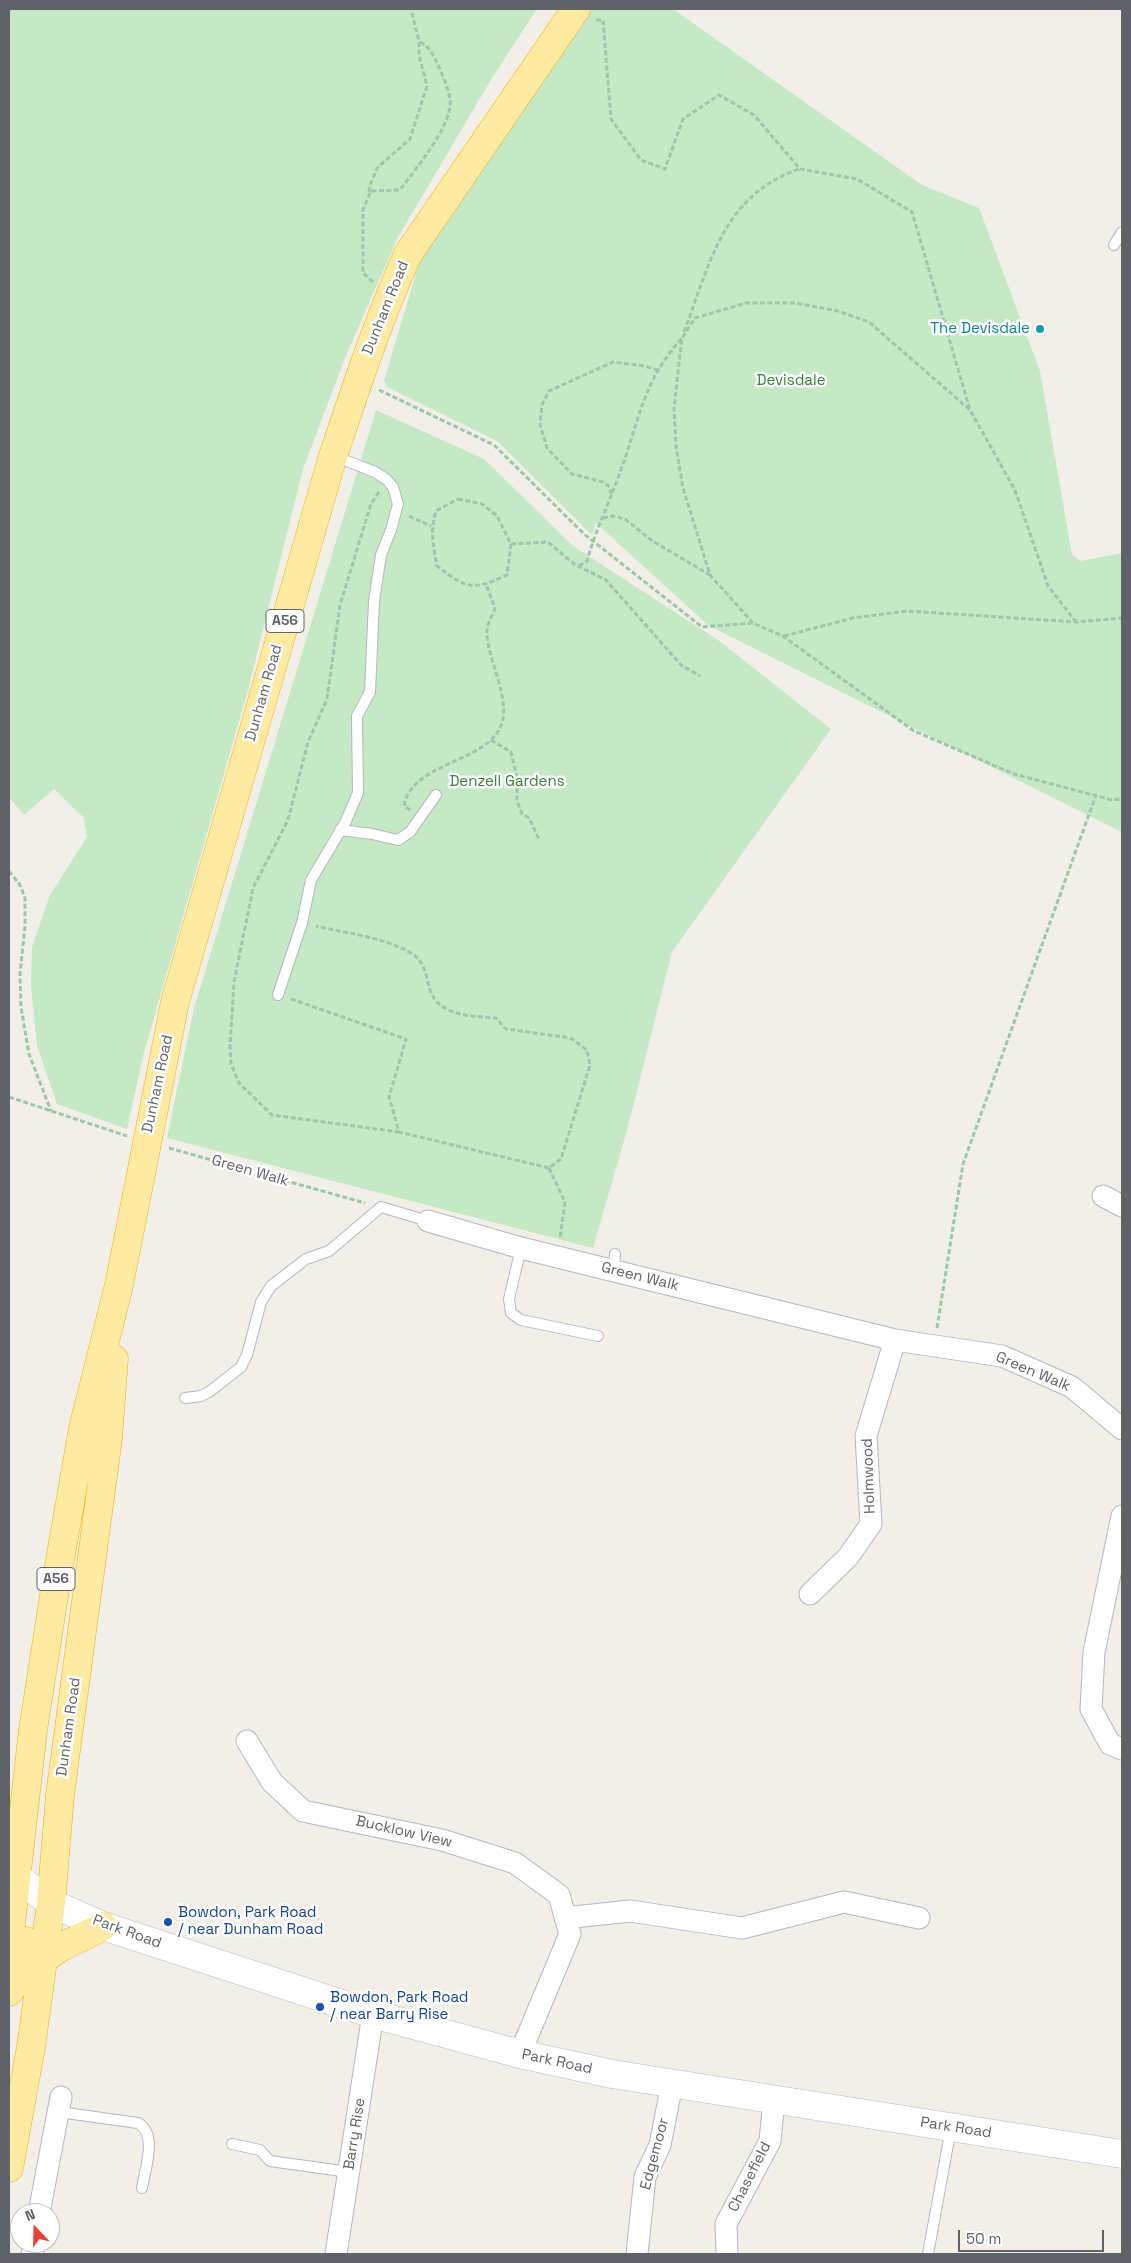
<!DOCTYPE html>
<style>
body{margin:0}
#map{position:relative;width:1131px;height:2263px;overflow:hidden;background:#f1efe8;font-family:"Space Grotesk",sans-serif}
canvas{display:block}
.frame{position:absolute;inset:0;border:10px solid #5f6368;pointer-events:none}
.north{position:absolute;left:10px;top:2203px;width:50px;height:50px;box-sizing:border-box;background:#fff;border:1px solid #bfc1c3;border-radius:50%;rotate:339deg;font-size:14px;font-weight:700;line-height:20px;text-align:center;color:#5f6368}
.north::after{content:'';display:block;margin:auto;width:18px;height:22px;background:#ea4335;clip-path:polygon(50% 0,100% 100%,50% 72%,0 100%)}
.scale{position:absolute;left:958px;top:2230px;width:146px;height:22px;box-sizing:border-box;border:2px solid #5f6368;border-top:0;padding-left:6px;font-size:15px;line-height:18px;white-space:nowrap;color:#5f6368;-webkit-text-stroke:4px #fff;paint-order:stroke}
</style>
<div id="map">
<canvas width="1131" height="2263"></canvas>
<div class="frame"></div>
<div class="north">N</div>
<div class="scale">50 m</div>
</div>
<script>
const g = document.querySelector('canvas').getContext('2d');
g.lineJoin = 'round';
function fill(path, color) { g.fillStyle = color; g.fill(path, 'evenodd'); }
function trace(path, color, width, dash) { g.strokeStyle = color; g.lineWidth = width; g.lineCap = dash ? 'butt' : 'round'; g.setLineDash(dash || []); g.stroke(path); }
function write(font, color, halo, rows, align = 'center') {
  g.font = font + ' "Space Grotesk",sans-serif'; g.lineWidth = 5; g.setLineDash([]); g.textBaseline = 'middle'; g.strokeStyle = halo; g.fillStyle = color; for (const [text, x, y, turn = 0] of rows) {
    g.save(); g.translate(x, y); g.rotate((+turn || 0) * Math.PI / 180); g.textAlign = isNaN(turn) ? turn : align; if (halo) g.strokeText(text, 0, 0); g.fillText(text, 0, 0); g.restore();
  }
}
fill(new Path2D(`
 M9 9H537L492 78 398 237 345 358 303 469 248 690 143 1056 127 1129 57 1104 37 1046 31 984 32 947 50 895 87 837 84 818 54 789 24 815 9 797Z
 M589 9H673L922 185 979 208 1040 371 1072 555 1081 561 1122 553V832L709 626 596 523 592 535 497 441 387 387 384 381 422 253Z
 M376 410 484 459 573 546 718 640 831 729 672 952 627 1130 593 1248 167 1138 194 1008Z`), '#c5e8c5');
const service = new Path2D(`
 M1114 245 1122 232
 M340 830 372 834 398 840 410 832 436 795
 M278 995 302 923 311 880 345 823 358 793 357 716 370 692 374 601 381 555 391 530 398 504 393 487 387 480 375 472 334 456
 M521 1248 509 1299 511 1313 521 1320 598 1336
 M614 1271 615 1254
 M185 1398 201 1396 209 1392 241 1367 247 1355 261 1302 271 1286 306 1259 329 1251 381 1207 428 1221
 M59 2112 138 2123C158 2134 145 2169 142 2188
 M232 2144 260 2150 270 2161 349 2172
 M928 2254 951 2128`);
const minor = new Path2D(`
 M1103 1196 1122 1206
 M428 1221 521 1248 895 1340 1002 1356 1072 1387 1122 1429
 M1122 1516 1094 1652 1091 1709 1110 1744 1122 1749
 M810 1594 848 1557 871 1524 866 1436 895 1340
 M247 1741 272 1782 303 1811 442 1840 515 1863 559 1895 570 1934 520 2054
 M565 1918 630 1911 742 1928 844 1902 919 1918
 M39 2213 61 2097
 M32 2254 34 2243
 M336 2254 373 2014
 M637 2254 645 2177 660 2145 672 2084
 M727 2254 726 2224 770 2141 774 2100`);
const secondary = new Path2D(`
 M9 1876 18 1878 51 1903 103 1926 373 2014 520 2054 612 2074 1122 2154`);
const trunk = new Path2D(`
 M9 1941 33 1730 56 1583 83 1428 119 1285 175 1002 333 456C356 388 378 320 408 254L576 9
 M41 1962C60 1944 82 1939 103 1926
 M9 1992 21 1975 26 1941
 M9 2168 31 2047 51 1903 60 1795 108 1438 114 1359`);
trace(service, '#b5b8bc', 12);
trace(minor, '#b5b8bc', 23);
trace(secondary, '#b6babf', 29);
trace(trunk, '#f9ab00', 29);
trace(new Path2D(`
 M596 20H603L611 119 641 160 665 169 683 119 719 95 754 115 800 169 857 179 912 212 970 410
 M369 192 370 185 378 167 410 139 427 86 419 55V41L411 9
 M373 282 363 273V209L371 191 399 190 403 186C417 167 453 124 450 100 449 90 443 76 439 67 433 55 431 48 419 41
 M684 332C710 264 722 196 799 169
 M379 390 494 445 584 534 702 627 753 623 783 636 914 731 1014 774 1112 800 1122 799
 M379 492 371 504 340 605 327 699 308 742 288 820 253 888 234 982 230 1047 231 1064 239 1083 272 1115 399 1132
 M611 494 610 487 603 482 572 474 547 448 540 425 542 405 549 391 613 362 644 366 658 370
 M458 499 482 504 497 516 511 544 507 575C472 591 467 589 437 566 433 546 430 531 436 511Z
 M409 516 431 526
 M603 518 613 516 625 519 651 540 710 575
 M511 544 548 542 574 564 606 580 681 665 700 676
 M579 566 587 561C595 531 609 504 619 475 639 422 642 382 682 338
 M753 623 710 575 683 488 676 446 674 409 682 338 695 318 746 303H795L838 311 869 322 970 410 1015 490 1048 586 1076 622
 M784 636 853 618 907 611 1076 622 1122 618
 M491 740 511 752 517 778V801L522 814 529 818 539 839
 M410 810 404 806C411 764 480 763 499 730 515 703 485 657 487 630 487 623 493 615 495 608L486 584
 M9 871 20 885 25 898V927L20 973 21 1007 29 1054 51 1111
 M291 999 406 1039 389 1097 399 1132 549 1168 561 1159 590 1065 587 1050 572 1039 564 1037 506 1029 496 1018C474 1016 439 1017 430 990 426 978 426 965 415 956 391 938 345 933 316 926
 M9 1097 127 1136
 M169 1148 365 1203
 M549 1168 565 1202 560 1238
 M937 1328 963 1164 1096 795`), '#9cc7a9', 3, [5, 2.5]);
trace(service, '#fff', 10);
trace(minor, '#fff', 21);
trace(secondary, '#fff', 28);
trace(trunk, '#feeaa1', 28);
for (const [x, y, r, color] of [
 [1040,329,5,"#0f9aa8"],
 [168,1922,5,"#1a4fb4"],
 [320,2007,5,"#1a4fb4"]
]) { const dot = new Path2D(); dot.arc(x, y, r, 0, 2 * Math.PI); g.fillStyle = color; g.fill(dot); trace(dot, '#fff', 2); }
for (const [x, y, w] of [
 [285,621,38],
 [56,1579,38]
]) { const box = new Path2D(); box.roundRect(x - w / 2, y - 11.5, w, 23, 4); g.fillStyle = '#fff'; g.fill(box); trace(box, '#5f6368', 1); }
write('bold 14px', '#5f6368', null, [
 ["A56",285,621],
 ["A56",56,1579]
]);
write('15px', '#5f6368', '#fff', [
 ["Dunham Road",386,308,-68],
 ["Dunham Road",264,693,-74],
 ["Dunham Road",158,1084,-78],
 ["Green Walk",250,1171,16],
 ["Green Walk",640,1277,14],
 ["Green Walk",1033,1372,23],
 ["Holmwood",869,1476,-92],
 ["Dunham Road",69,1727,-82],
 ["Bucklow View",404,1832,13],
 ["Park Road",127,1932,20],
 ["Park Road",557,2062,12],
 ["Park Road",956,2128,9],
 ["Barry Rise",355,2134,-81],
 ["Edgemoor",655,2154,-75],
 ["Chasefield",750,2177,-63]
]);
write('15px', '#0d838f', '#fff', [
 ["The Devisdale",1030,329]
], 'right');
write('15px', '#348238', '#fff', [
 ["Devisdale",791,381],
 ["Denzell Gardens",507,782]
]);
write('15px', '#164399', '#fff', [
 ["Bowdon, Park Road",178,1913],
 ["/ near Dunham Road",178,1930],
 ["Bowdon, Park Road",330,1998],
 ["/ near Barry Rise",330,2015]
], 'left');
</script>
